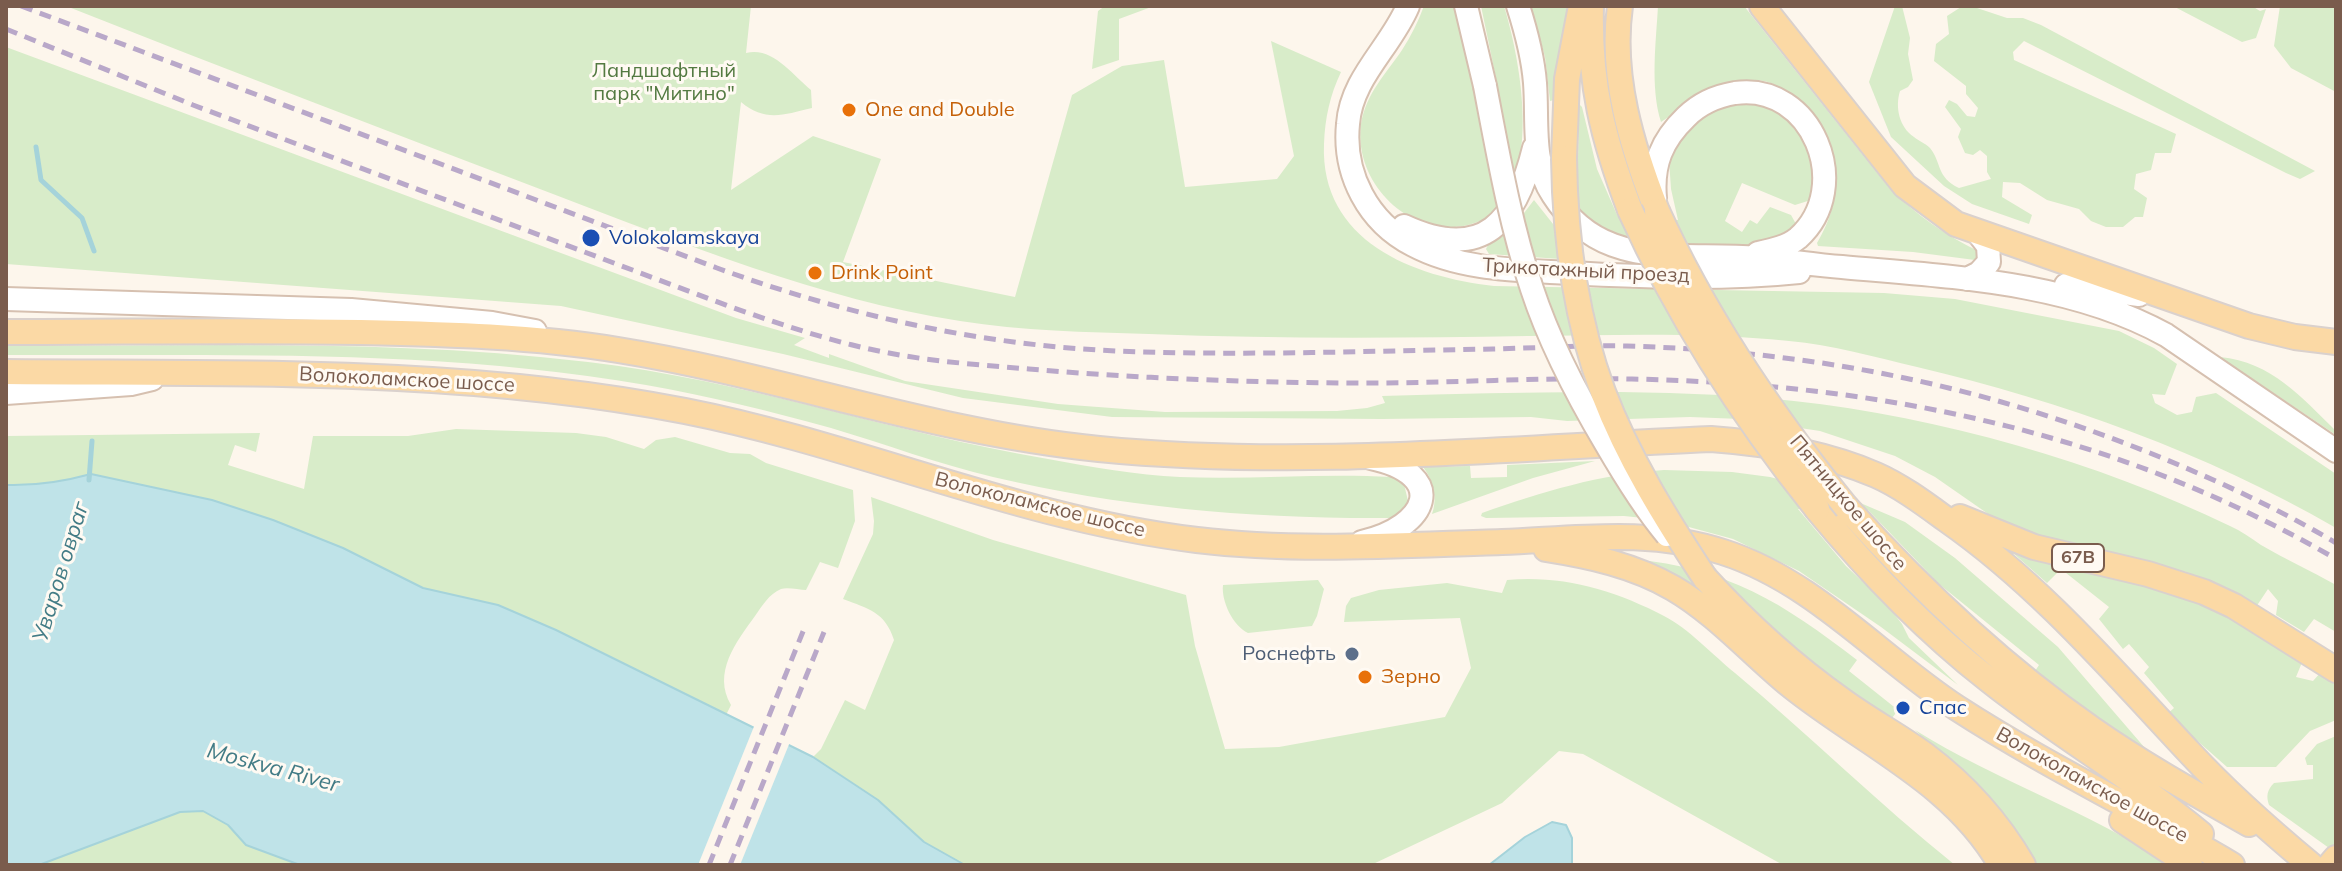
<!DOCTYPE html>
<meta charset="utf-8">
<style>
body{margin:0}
#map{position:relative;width:2342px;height:871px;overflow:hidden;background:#fdf6ec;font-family:Mulish,sans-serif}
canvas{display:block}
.frame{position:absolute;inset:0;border:8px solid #7a5c4d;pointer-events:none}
</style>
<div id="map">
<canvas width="2342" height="871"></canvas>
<div class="frame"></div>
</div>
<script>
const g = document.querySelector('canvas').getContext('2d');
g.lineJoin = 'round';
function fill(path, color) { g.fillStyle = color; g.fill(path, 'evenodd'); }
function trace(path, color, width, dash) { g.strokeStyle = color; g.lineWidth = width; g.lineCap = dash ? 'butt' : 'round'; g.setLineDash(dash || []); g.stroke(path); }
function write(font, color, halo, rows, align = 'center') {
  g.font = font + ' Mulish,sans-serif'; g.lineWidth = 6; g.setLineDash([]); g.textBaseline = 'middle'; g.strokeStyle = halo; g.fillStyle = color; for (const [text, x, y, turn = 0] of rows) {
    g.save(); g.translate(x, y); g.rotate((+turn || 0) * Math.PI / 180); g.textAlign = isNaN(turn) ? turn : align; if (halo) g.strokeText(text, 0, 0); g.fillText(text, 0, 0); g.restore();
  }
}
fill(new Path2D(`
 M66 6H751L746 53C772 46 792 74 811 90L812 108C783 115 765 122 741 102L731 190 813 136 881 159 843 262 1015 297 1072 95 1122 66 1164 60 1185 187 1277 179 1294 156 1271 41 1341 72C1330 95 1325 118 1324 144 1320 241 1413 277 1494 286L1884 293 1955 299 2119 331 2154 348 2177 364 2165 395 2152 394 2155 403 2177 415 2192 412 2196 397 2216 393 2336 474V528C2205 452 2064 402 1917 367 1875 357 1832 345 1789 341 1702 332 1616 335 1528 336 1402 338 1275 339 1149 334 1086 332 1022 331 960 321 819 299 685 244 553 194 390 132 228 70 66 6Z
 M1105 6H1154L1119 19V60L1092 69 1098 11Z
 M1424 6H1459L1474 88 1497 83 1481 6H1504C1520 59 1539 160 1499 208 1492 217 1479 222 1468 225 1409 239 1353 182 1361 124 1366 93 1386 74 1402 50 1411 36 1418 22 1424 6Z
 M1531 6H1570L1554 100 1550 101 1545 57Z
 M1658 6H1744L1890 189C1917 215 1945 235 1980 252L1979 258 1975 260 1913 252 1818 246 1817 243C1847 194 1843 137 1798 100 1785 89 1771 80 1754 80 1714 80 1692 102 1661 122 1650 87 1656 42 1658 6Z
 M1895 6H1902L1910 38 1908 54 1913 80 1908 87 1900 91C1895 107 1899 127 1914 137 1919 141 1925 143 1930 148 1942 163 1936 177 1959 188L1991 179 1987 172V156L1980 150 1973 155 1965 153 1958 137 1961 129 1945 107 1949 100 1957 104 1967 116 1975 117 1978 108 1966 94V86L1934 61 1936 44 1949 34 1947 16 1961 7 1977 8 2007 18H2023L2041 25 2315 171 2300 179 2286 173 2024 41 2013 52 2014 60 2176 134 2171 153H2155L2151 170 2136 174 2134 189 2147 198 2143 217H2135L2123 227H2106L2091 221 2079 209 2047 200 2020 183 2003 182 2002 197 2032 215 2029 224 1972 204 1944 186 1891 137 1869 82Z
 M2173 6H2252L2260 11 2266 9 2256 38 2242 42Z
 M2280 6H2336V92L2291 68 2274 46Z
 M6 47 736 318 805 338 794 345 829 358V354L905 381 1058 404 1165 412 1337 411 1367 408 1385 403 1382 396C1519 393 1658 387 1794 401 1940 417 2098 462 2230 526 2241 531 2251 538 2261 545 2285 559 2311 571 2336 585V632L2314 619 2304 632 2276 615 2278 601 2268 589 2256 607 2186 572 2031 533 1994 518 1935 477 1895 456 1820 431 1741 419 1690 417 1567 421 1531 417 1382 419 1112 417 963 398 783 354 561 306 6 264Z
 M1746 100 1780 110 1809 144 1816 167 1811 200 1795 205 1742 183 1725 221 1742 232 1750 220 1757 224 1770 207 1791 215 1796 224C1779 253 1721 247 1692 247 1678 246 1662 248 1649 246 1622 240 1598 230 1577 212L1579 104 1582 107 1597 169 1618 217 1678 220 1671 189 1669 160 1672 145 1707 111Z
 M1534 200 1557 229 1560 259 1489 254 1486 249 1488 245 1511 230Z
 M6 346C200 346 395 339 588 362 744 380 893 433 1048 459 1092 467 1136 475 1180 477 1250 480 1322 473 1391 477L1404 484 1408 501 1398 516 1391 518C1257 519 1124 508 993 477 938 464 885 444 831 428 770 411 708 396 646 385 435 348 219 356 6 355Z
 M2220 357C2272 362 2301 397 2336 431V435Z
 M456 429 576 433 606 437 644 449 656 440 675 437 730 453 750 454 766 463 853 490 855 521 838 568 820 562 806 590C799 590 788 587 781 589 769 594 762 606 755 616 736 642 712 673 731 705L726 715 556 630 498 605 423 588 343 548 273 520 212 500 91 474 38 486 6 485V436L260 433 256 452 235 445 228 465 304 489 313 436H408Z
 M1595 461 1533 478 1432 514C1438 498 1433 480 1423 467L1470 466 1471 478 1507 477V465Z
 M1664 470 1732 472 1770 477 1844 496 1905 522 1955 558 2058 647 2151 755 2033 674 2039 665 1939 584 1868 510 1798 509 1846 566 1888 606 1902 624 1909 638 1958 685 1881 627 1799 571 1733 539 1663 520 1624 516 1486 518 1481 516 1482 513C1542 492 1600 474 1664 470Z
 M871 497 993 540 1186 595 1195 646 1225 749 1279 747 1445 717 1471 668 1460 618 1344 622 1346 606 1351 598 1379 590 1447 583 1502 593 1507 580C1563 575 1614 590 1664 616 1688 628 1714 656 1735 673 1810 736 1879 804 1955 865H1783L1583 754 1559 751 1502 803 1371 865H965L924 842 878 800 813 757 821 749 845 700 865 710 894 640C885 612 869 609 843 599L873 534 874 521Z
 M2005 546 2160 586 2241 619 2303 660 2296 677 2313 681 2321 672 2336 682V720L2310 731 2276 767H2227L2167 714 2174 708 2144 673 2149 667 2129 644 2123 649 2099 619 2109 607 2061 569 2047 583Z
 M1632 559C1728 568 1783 603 1857 660L1849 671 1898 710 1881 733Z
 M1318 580 1324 589 1317 616 1312 626 1248 633C1233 626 1221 601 1223 585Z
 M1915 730C1996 781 2090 811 2169 865H2033L1977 791Z
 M2336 736V853L2269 805C2266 796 2267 790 2274 783L2313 779V765H2307L2305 758 2317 744Z
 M203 811 228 825 246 845 300 865H39L180 812Z`), '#d8ecc9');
const water = new Path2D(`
 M91 474 212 500 273 520 343 548 423 588 498 605 556 630 813 757 878 800 924 842 965 865H300L246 845 228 825 203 811 180 812 39 865H6V485C37 486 62 482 91 474Z
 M1552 822 1566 825 1572 838V865H1489L1525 837Z`);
fill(water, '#bfe3e8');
trace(water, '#a5d3da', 2);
fill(new Path2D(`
 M755 724 790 742 740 865H698Z`), '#fdf6ec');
trace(new Path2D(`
 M36 147 41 180 82 218 94 251
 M89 480 92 441`), '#a5d3da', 5);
const secondary = new Path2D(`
 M1408 6C1391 47 1351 78 1348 124 1343 174 1368 222 1413 245 1460 270 1516 270 1568 273 1645 277 1722 280 1799 272
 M1466 6 1485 86
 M1518 6C1526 31 1533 57 1535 83 1538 121 1531 162 1553 195 1567 217 1588 236 1613 245 1659 262 1709 253 1757 258 1785 260 1813 265 1842 267 1951 277 2068 281 2166 335L2336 451
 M1655 198C1652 164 1662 140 1686 117 1699 104 1717 96 1735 93 1812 82 1855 187 1798 238 1787 247 1772 250 1758 253
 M1404 226C1484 263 1516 221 1534 148
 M1967 279 1979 273 1989 262 1988 246 1978 233
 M2066 285 2139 295
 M6 299 351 310 492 323 535 331
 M6 393 131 384 152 379
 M1362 542C1428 527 1450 475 1371 458`);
const primary = new Path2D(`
 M1591 6C1589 83 1603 139 1630 210
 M1620 6C1610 76 1632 147 1657 211
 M1762 6 1905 186 1956 224 2249 326 2295 337 2336 342
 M1564 158 1567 79 1581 6
 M6 332C124 332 242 330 360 332 446 334 533 336 618 350 780 376 935 433 1099 449 1302 469 1508 448 1711 439 1766 443 1825 453 1876 475 1901 486 1925 504 1947 520 2040 585 2114 672 2191 754 2228 794 2269 830 2311 865
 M6 372C233 374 461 367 685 411 858 445 1021 519 1197 540 1297 552 1401 545 1502 542 1577 539 1650 528 1723 552 1814 581 1879 657 1957 708 2045 765 2141 811 2232 865
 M1847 508C1921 590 2001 666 2092 729 2142 764 2196 794 2249 824
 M1817 509C1869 572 1925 630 1989 680 2058 735 2134 778 2201 834
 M1960 517 2034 547 2148 574 2204 592 2234 606 2336 670
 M1546 549C1590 556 1633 565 1673 588 1716 613 1751 653 1790 685 1863 744 1953 781 2001 865
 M1705 578C1747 624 1792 665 1843 701 1869 720 1899 736 1925 755 1965 785 1998 822 2023 865
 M2122 820 2190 865
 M2330 865 2336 858`);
trace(secondary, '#d6c0b0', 26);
trace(primary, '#dad1cd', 28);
trace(secondary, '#fff', 22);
trace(primary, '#fbd9a5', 24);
trace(new Path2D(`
 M21 6 717 268C846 315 980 345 1117 351 1242 356 1368 351 1493 349 1538 348 1583 345 1627 346 1825 352 1997 388 2179 465 2233 488 2286 513 2336 543
 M6 29 193 105 731 307C783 325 835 343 889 353 935 362 983 365 1029 369 1133 378 1238 382 1342 383 1439 384 1535 377 1632 379 1882 384 2117 432 2336 559
 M709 865 806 624
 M730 865 824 632`), '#b9a8c9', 5, [12, 8]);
const secondaryBridge = new Path2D(`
 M1485 86C1498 154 1510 223 1532 289 1550 344 1577 395 1606 444 1624 475 1644 508 1667 535`);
const primaryBridge = new Path2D(`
 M1564 158C1565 237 1575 317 1603 392 1628 458 1666 519 1705 578
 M1630 210C1679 318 1743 417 1817 509
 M1657 211C1706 319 1773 417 1847 508`);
trace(secondaryBridge, '#d6c0b0', 26, []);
trace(primaryBridge, '#dad1cd', 28, []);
trace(secondaryBridge, '#fff', 22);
trace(primaryBridge, '#fbd9a5', 24);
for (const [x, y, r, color] of [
 [849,110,8,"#e8710a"],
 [591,238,10,"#1a4fb4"],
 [815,273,8,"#e8710a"],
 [1352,654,8,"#5c6f8a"],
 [1365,677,8,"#e8710a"],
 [1903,708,8,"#1a4fb4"]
]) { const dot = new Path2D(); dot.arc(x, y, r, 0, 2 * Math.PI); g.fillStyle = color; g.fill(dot); trace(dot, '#fffaf3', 3); }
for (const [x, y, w] of [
 [2078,558,52]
]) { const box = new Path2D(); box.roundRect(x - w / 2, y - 14, w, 28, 6); g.fillStyle = '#fffaf3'; g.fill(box); trace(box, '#7a5c4d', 2); }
write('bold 18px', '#7a5c4d', null, [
 ["67B",2078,558]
]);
write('20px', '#537a41', '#fffaf3', [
 ["Ландшафтный",664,71],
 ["парк \"Митино\"",664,94]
]);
write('20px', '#c56008', '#fffaf3', [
 ["One and Double",865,110],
 ["Drink Point",831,273],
 ["Зерно",1381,677]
], 'left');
write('20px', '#164399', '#fffaf3', [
 ["Volokolamskaya",609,238],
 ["Спас",1919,708]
], 'left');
write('20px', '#7a5c4d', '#fffaf3', [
 ["Трикотажный проезд",1586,271,3],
 ["Волоколамское шоссе",407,380,3],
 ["Пятницкое шоссе",1848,503,50],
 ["Волоколамское шоссе",1040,505,14],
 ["Волоколамское шоссе",2092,785,29]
]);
write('20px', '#4e5e75', '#fffaf3', [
 ["Роснефть",1336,654]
], 'right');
write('italic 22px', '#437c86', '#fffaf3', [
 ["Уваров овраг",61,572,-73],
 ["Moskva River",273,768,15]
]);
</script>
